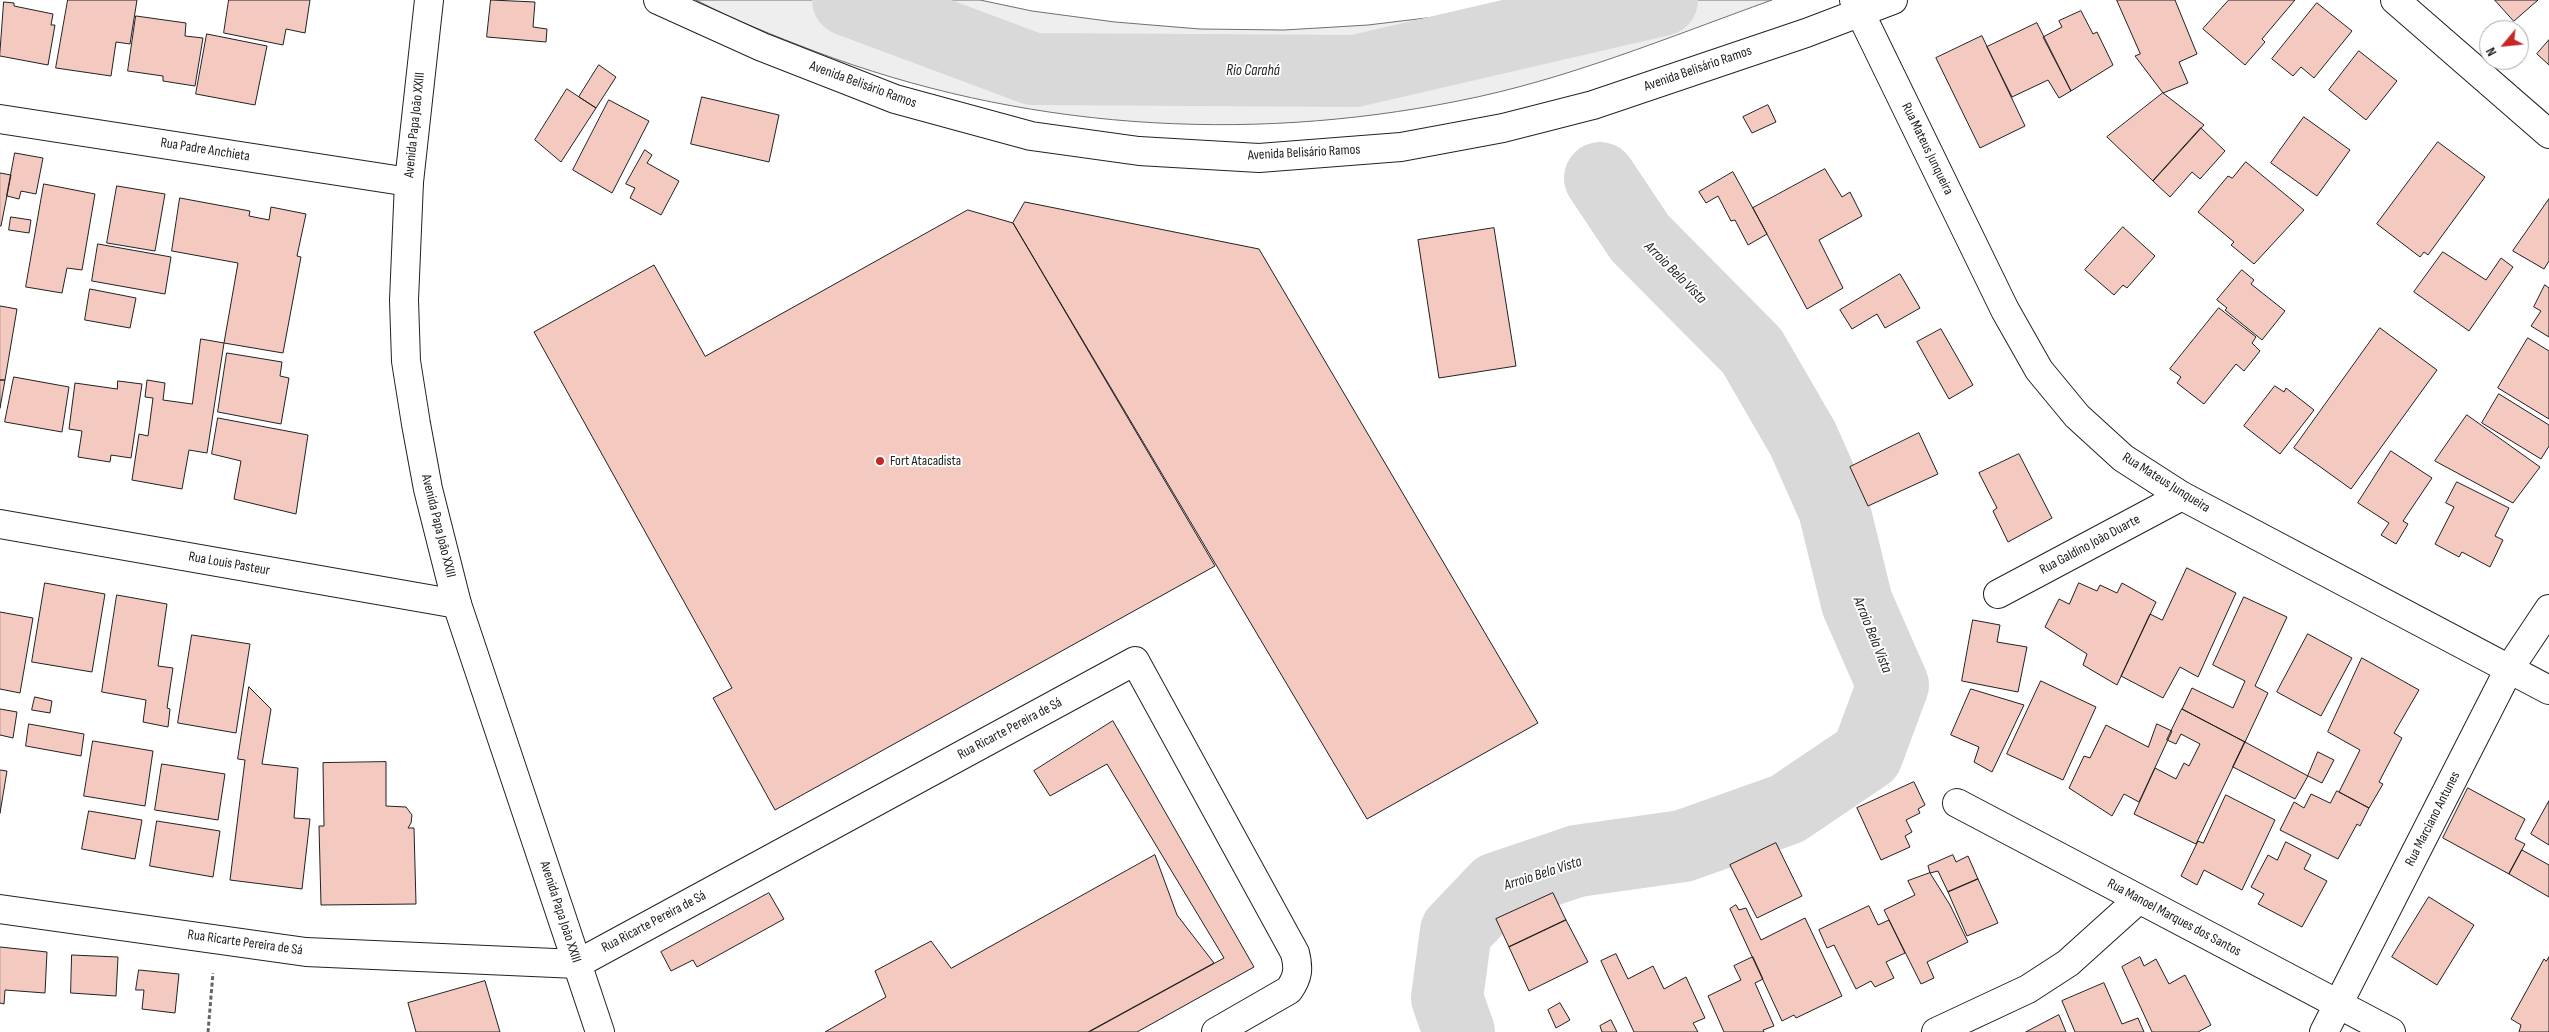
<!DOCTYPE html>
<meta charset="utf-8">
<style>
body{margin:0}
#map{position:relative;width:2549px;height:1032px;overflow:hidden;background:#fff;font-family:"Sofia Sans Condensed",sans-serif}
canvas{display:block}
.north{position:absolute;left:2479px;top:20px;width:50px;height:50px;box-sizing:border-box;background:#fff;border:1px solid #a7a7a7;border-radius:50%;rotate:242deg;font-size:14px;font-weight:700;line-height:20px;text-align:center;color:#222}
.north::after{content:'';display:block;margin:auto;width:18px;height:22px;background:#c62828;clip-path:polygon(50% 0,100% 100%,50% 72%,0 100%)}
</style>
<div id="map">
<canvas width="2549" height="1032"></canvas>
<div class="north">N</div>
</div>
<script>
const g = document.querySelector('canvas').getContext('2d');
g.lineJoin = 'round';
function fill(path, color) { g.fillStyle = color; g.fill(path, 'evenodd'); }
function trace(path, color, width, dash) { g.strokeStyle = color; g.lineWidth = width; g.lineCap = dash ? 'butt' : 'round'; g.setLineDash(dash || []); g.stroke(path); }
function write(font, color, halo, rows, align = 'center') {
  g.font = font + ' "Sofia Sans Condensed",sans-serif'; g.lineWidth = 4; g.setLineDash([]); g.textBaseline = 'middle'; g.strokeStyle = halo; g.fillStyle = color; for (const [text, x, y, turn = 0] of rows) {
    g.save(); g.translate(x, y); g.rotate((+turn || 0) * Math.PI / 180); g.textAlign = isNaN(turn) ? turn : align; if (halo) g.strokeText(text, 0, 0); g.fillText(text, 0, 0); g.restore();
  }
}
const green = new Path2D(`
 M696 0H980L1032 11 1115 22 1200 29 1284 30 1368 25 1451 15 1534 0H1772C1669 37 1566 80 1458 101 1244 144 1020 129 814 51 775 36 734 20 696 0Z`);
fill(green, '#eee');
trace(green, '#6f6f6f', 1);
trace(new Path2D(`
 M848 0 1033 69 1355 71 1662 0
 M1459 1032 1447 998 1456 931 1497 888 1577 861 1683 846 1787 809 1867 755 1893 685 1857 603 1834 509 1803 439 1752 351 1640 238 1600 178`), '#d9d9d9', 72);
const building = new Path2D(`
 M68 0H137L130 44 116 42 111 76 56 68Z
 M229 0H310L305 33 286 29 283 45 224 33Z
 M491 0 535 2 533 27 547 29 546 42 487 37Z
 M2117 0H2175L2197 54 2179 62 2188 83 2163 93 2135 56 2140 54Z
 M2229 0H2295L2262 39 2265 42 2245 65 2203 29Z
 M2495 0H2538L2514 21Z
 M4 2 14 3V6L53 14 51 25H55L48 65 0 56Z
 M2317 3 2352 31 2314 78 2301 67 2293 76 2272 59Z
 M2081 11 2093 34 2097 32 2113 65 2071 91 2043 37 2062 27 2059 21Z
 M136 16 186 23 185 36 203 38 195 86 163 81V76L128 71Z
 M2037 23 2071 91 2059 98 2048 80 2012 97 1987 47Z
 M207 34 267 46 255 105 196 94Z
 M1982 36 2025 126 1980 148 1936 58Z
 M2549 40V65L2537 54Z
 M2359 51 2397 81 2366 120 2329 90Z
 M599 65 616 77 596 108 579 97Z
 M567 89 596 108 561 162 535 140Z
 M2163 93 2204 125 2153 181 2107 137Z
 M702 97 779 115 769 162 691 144Z
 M609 100 649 121 612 193 573 170Z
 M1768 105 1776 122 1752 133 1743 117Z
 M2304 117 2350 150 2317 196 2271 163Z
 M2201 128 2225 151 2200 179 2192 172 2170 197 2153 181Z
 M2438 142 2485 177 2428 255 2424 252 2420 257 2377 224Z
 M645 150 652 155 647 163 679 181 661 215 630 198 635 188 626 184Z
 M15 153 43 158 36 194 21 191 19 199 7 196Z
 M2246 162 2304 210 2254 264 2231 245 2234 242 2198 212 2228 176 2232 178Z
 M1825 169 1842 197 1850 192 1862 216 1819 240 1843 288 1807 309 1753 208Z
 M1733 172 1767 234 1748 245 1735 220 1731 221 1718 196 1706 203 1699 192Z
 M0 173 11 175 1 226H0Z
 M44 184 95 194 82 270 67 268 62 293 26 287Z
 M117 186 165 194 155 251 107 243Z
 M180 198 250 211 249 216 269 220 271 207 306 214 297 256 301 257 283 353 224 343 238 263 172 251Z
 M2549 199V261L2544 269 2513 251Z
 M1025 202 1259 249 1538 723 1367 819 1013 223Z
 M968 210 1013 223 1215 566 775 810 713 698 732 688 534 332 654 265 705 356Z
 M11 217 31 220 29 233 9 230Z
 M2123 227 2155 256 2127 288 2123 285 2114 295 2085 270Z
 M1494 228 1516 366 1439 378 1418 240Z
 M98 244 171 257 165 294 92 281Z
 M2443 252 2486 280 2501 258 2513 267 2469 331 2414 292Z
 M2242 270 2254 280 2251 284 2285 311 2262 340 2225 310 2227 308 2217 300Z
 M1900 274 1920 308 1885 328 1877 314 1852 329 1840 310Z
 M2545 285 2549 288V337L2531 326 2541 311 2534 307Z
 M90 289 136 298 130 328 85 320Z
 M0 306 17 309 5 380H0Z
 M2219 308 2256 337 2252 343 2260 351 2244 371 2236 364 2204 404 2177 383 2181 377 2170 369Z
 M2380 328 2437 370 2351 489 2294 448Z
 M1941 329 1973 385 1949 399 1917 342Z
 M2528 338 2549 351V419L2498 388Z
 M201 339 224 343 207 453 189 450 182 489 132 480 139 434 148 436 153 398 145 397 147 380 165 383 163 400 192 404Z
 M227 353 282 362 280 376 289 378 281 424 218 412Z
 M14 377 69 387 62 432 5 422Z
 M0 380H5L0 408Z
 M118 381 142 384 131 458 111 455 110 462 78 457 82 431 69 429 75 383 117 389Z
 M2275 386 2284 392 2286 388 2314 410 2280 454 2244 426Z
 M2499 394 2549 425V446L2541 459 2482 423Z
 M2467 415 2540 467 2513 503 2435 461Z
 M218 418 308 435 296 514 234 499 241 461 212 454Z
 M1919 433 1938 474 1868 506 1850 467Z
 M2391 451 2432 478 2403 521 2408 524 2396 544 2381 535 2389 523 2358 503Z
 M2019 454 2052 518 2008 542 1993 511 1997 508 1979 473Z
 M2457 482 2509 508 2495 536 2503 540 2490 567 2462 552 2459 557 2435 544 2454 507 2446 503Z
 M2187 568 2236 593 2198 677 2180 667 2163 698 2121 676 2150 614 2162 620Z
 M45 583 105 594 92 672 32 662Z
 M2079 583 2097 591 2100 585 2117 593 2122 583 2156 602 2117 685 2083 665 2087 654 2045 627 2059 599 2069 604Z
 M117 595 167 604 158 666 173 668 167 708 170 709 168 727 143 722 146 700 102 692Z
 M2244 597 2287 617 2255 686 2268 693 2245 742 2182 709 2192 688 2233 708 2245 681 2213 665Z
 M0 612 33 618 20 693 0 689Z
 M1973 620 2000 625 1997 642 2027 647 2018 692 1962 681Z
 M2308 634 2352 658 2321 716 2277 692Z
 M192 635 250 644 236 733 178 723Z
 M2362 658 2419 690 2394 733 2402 738 2379 782 2383 784 2369 808 2339 792 2360 750 2328 732Z
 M2041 681 2096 707 2063 780 2007 754Z
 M249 687 271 709 262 764 298 768 294 818 310 819 302 889 230 880 245 760 238 759Z
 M1971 689 2024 705 1992 772 1974 762 1979 747 1951 735Z
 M35 697 52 701 50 713 32 710Z
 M0 709 17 712 13 738 0 735Z
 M2182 709 2245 742 2196 844 2134 814 2155 768 2176 779 2184 763 2189 766 2200 744 2181 734 2176 744 2167 740Z
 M1113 721 1254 967 1137 1032H1089L1224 958 1107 764 1050 796 1034 771Z
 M29 724 84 734 81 756 26 746Z
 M2157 724 2172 731 2139 802 2124 794 2112 816 2069 788 2084 756 2090 758 2106 725 2148 747Z
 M93 741 153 751 145 806 84 796Z
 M2245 742 2308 776 2295 799 2233 767Z
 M2318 752 2334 760 2322 783 2308 776Z
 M386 762V806L406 807 412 815 411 823 408 828H414L416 904 321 905 319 826H324L323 763Z
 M162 764 225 774 218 820 155 810Z
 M0 770 7 771 0 813Z
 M1914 782 1925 805 1918 809 1920 813 1906 820 1912 832 1905 836 1910 847 1881 860 1857 808Z
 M2468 788 2525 819 2515 839 2525 844 2509 874 2443 838Z
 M2337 791 2369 808 2360 826 2357 824 2338 859 2280 830 2294 802 2304 808 2311 794 2330 803Z
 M2226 795 2275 820 2242 890 2204 870 2197 885 2181 876 2198 841 2203 843Z
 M2549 801V845L2531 834Z
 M89 811 142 820 135 859 82 849Z
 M157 821 220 831 213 877 150 866Z
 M2286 842 2311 855 2304 869 2327 881 2302 927 2258 904 2264 894 2251 887 2268 855 2277 860Z
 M1776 843 1802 896 1757 918 1730 865Z
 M2522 850 2549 865V897L2509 874Z
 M1155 855 1177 915 1214 963 1088 1032H825L886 997 875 971 931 941 951 968Z
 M1953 855 1956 862 1968 856 1978 879 1948 892 1938 871 1930 873 1928 866Z
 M1930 873 1950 905 1968 942 1927 962 1934 978 1921 984 1884 910 1915 895 1908 881Z
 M1978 879 1998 923 1967 936 1948 892Z
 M769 893 784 919 697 967 693 960 671 971 661 952Z
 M1553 893 1566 920 1509 947 1496 919Z
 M2429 897 2474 925 2437 985 2392 957Z
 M1736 905 1739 910 1746 908 1761 940 1805 918 1842 996 1796 1018 1794 1015 1782 1021 1730 909Z
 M1869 906 1878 925 1889 920 1905 953 1886 962 1894 978 1875 987 1871 981 1856 989 1834 945 1827 948 1819 930Z
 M1566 920 1588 962 1529 991 1509 947Z
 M0 947 47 952 45 993 5 990 4 1004 0 1003Z
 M1616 954 1628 979 1653 966 1664 989 1686 977 1705 1018 1693 1023 1698 1032H1634L1601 961Z
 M72 955 118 957 116 996 71 993Z
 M1753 957 1763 979 1755 983 1774 1026 1763 1030 1764 1032H1724L1708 996 1741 980 1734 966Z
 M2140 957 2144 966 2156 959 2169 984 2185 975 2211 1025 2198 1032H2152L2122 967Z
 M2549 957V1032H2519L2521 1025 2511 1019 2544 959 2546 961Z
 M139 970 179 974 175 1013 142 1009 144 990H136Z
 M485 981 500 1032H416L408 1003Z
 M2104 983 2122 1024 2138 1018 2144 1032H2075L2062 1001Z
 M1560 1003 1570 1020 1556 1028 1548 1010Z
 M2059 1015 2066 1032H2026Z
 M1611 1020 1617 1032H1602L1600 1026Z`);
fill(building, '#f3c9c0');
trace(building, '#222', 1);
const minor = new Path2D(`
 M2395 0 2549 134
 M0 119 409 182
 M0 524 457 604
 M1998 594 2182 496
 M1957 803 2391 1032
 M0 909 306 952 577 964 1135 661 1295 953C1299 969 1298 977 1289 990L1216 1032
 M1936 1032 2028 989 2068 963 2139 899
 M2324 1032 2509 669 2549 609`);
const major = new Path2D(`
 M429 0 409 182 404 300 406 361 416 424 428 489 457 604 600 1032
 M658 0 762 47 895 99 1031 136 1139 151 1259 158 1401 147 1503 128 1593 105 1806 33 1893 0
 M1854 0 2005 310 2039 370 2077 416 2123 458 2182 496 2549 690`);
trace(minor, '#222', 30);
trace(major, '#222', 30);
trace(new Path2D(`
 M208 1032 213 973`), '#646464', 3, [4, 2.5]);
trace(minor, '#fff', 28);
trace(major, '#fff', 28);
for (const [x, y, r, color] of [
 [880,461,5,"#c62828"]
]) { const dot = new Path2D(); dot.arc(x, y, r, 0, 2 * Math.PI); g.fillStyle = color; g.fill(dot); trace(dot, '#fff', 2); }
write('14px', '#222', '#fff', [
 ["Avenida Belisário Ramos",1698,69,-19],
 ["Avenida Belisário Ramos",863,85,20],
 ["Avenida Papa João XXIII",415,125,-84],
 ["Rua Mateus Junqueira",1927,149,64],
 ["Rua Padre Anchieta",205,150,9],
 ["Avenida Belisário Ramos",1304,153,-3],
 ["Rua Mateus Junqueira",2166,483,32],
 ["Avenida Papa João XXIII",438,526,76],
 ["Rua Galdino João Duarte",2090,545,-28],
 ["Rua Louis Pasteur",229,564,10],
 ["Rua Ricarte Pereira de Sá",1010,729,-28],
 ["Rua Marciano Antunes",2433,819,-63],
 ["Avenida Papa João XXIII",560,912,72],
 ["Rua Manoel Marques dos Santos",2174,918,28],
 ["Rua Ricarte Pereira de Sá",654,922,-28],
 ["Rua Ricarte Pereira de Sá",245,943,8]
]);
write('14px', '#222', '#fff', [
 ["Fort Atacadista",890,461]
], 'left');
write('italic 15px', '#222', '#fff', [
 ["Rio Carahá",1253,71],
 ["Arroio Bela Vista",1675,273,45],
 ["Arroio Bela Vista",1872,635,68],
 ["Arroio Bela Vista",1543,874,-18]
]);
</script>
